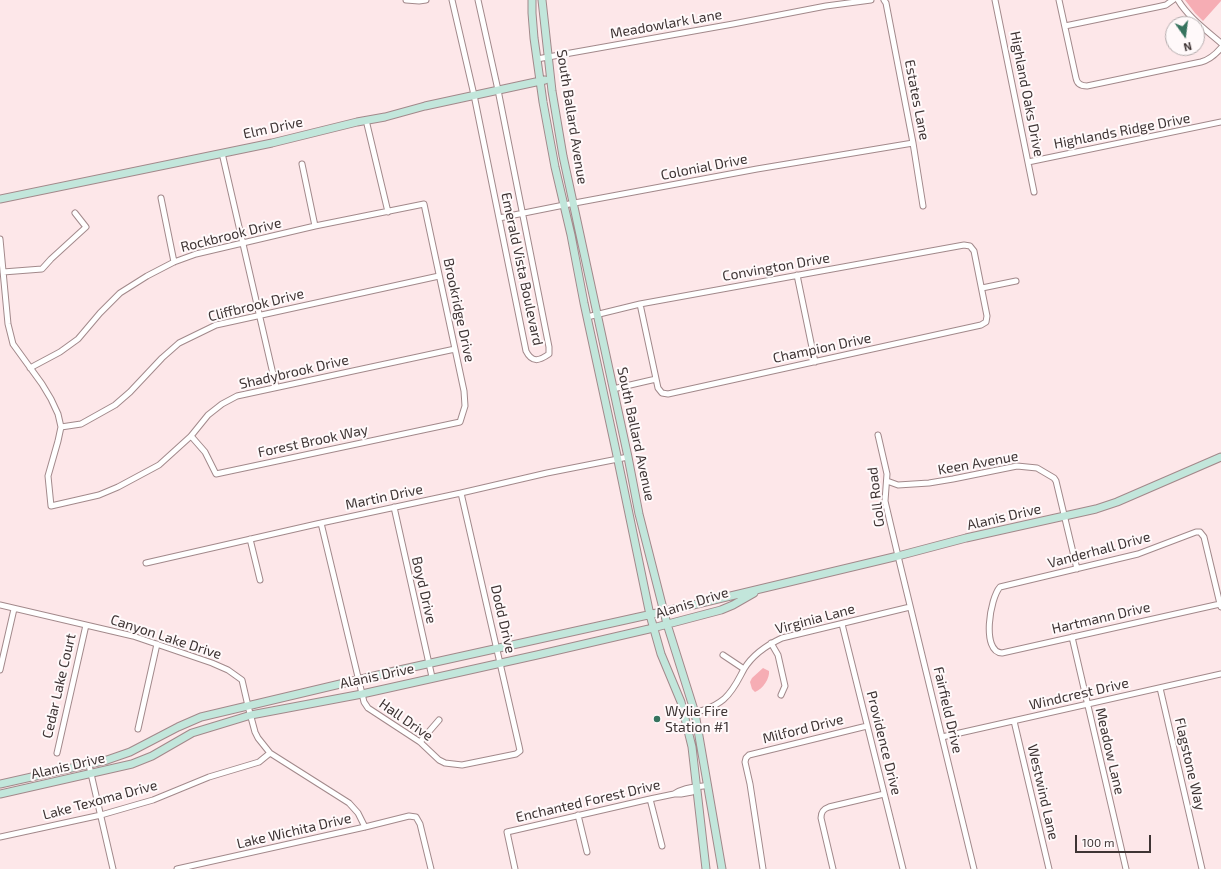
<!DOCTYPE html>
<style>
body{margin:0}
#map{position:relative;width:1221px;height:869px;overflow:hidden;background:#fde7e9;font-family:"Exo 2",sans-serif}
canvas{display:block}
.north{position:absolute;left:1165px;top:16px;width:40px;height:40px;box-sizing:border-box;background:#fff9fa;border:1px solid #b2aaab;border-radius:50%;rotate:166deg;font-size:11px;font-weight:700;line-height:16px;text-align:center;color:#3e3434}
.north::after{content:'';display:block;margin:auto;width:14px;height:18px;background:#36735e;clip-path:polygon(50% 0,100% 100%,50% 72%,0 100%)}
.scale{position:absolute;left:1075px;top:835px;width:76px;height:18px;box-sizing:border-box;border:2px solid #3e3434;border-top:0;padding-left:5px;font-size:12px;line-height:14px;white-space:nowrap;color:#3e3434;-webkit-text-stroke:3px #fff9fa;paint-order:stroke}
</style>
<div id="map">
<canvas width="1221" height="869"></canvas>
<div class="north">N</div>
<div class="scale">100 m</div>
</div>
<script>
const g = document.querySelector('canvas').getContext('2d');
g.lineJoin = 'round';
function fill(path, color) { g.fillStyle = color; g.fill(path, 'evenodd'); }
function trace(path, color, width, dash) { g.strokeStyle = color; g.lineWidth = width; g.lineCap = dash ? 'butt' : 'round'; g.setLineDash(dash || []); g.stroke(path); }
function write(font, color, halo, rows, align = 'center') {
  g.font = font + ' "Exo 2",sans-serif'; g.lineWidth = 4; g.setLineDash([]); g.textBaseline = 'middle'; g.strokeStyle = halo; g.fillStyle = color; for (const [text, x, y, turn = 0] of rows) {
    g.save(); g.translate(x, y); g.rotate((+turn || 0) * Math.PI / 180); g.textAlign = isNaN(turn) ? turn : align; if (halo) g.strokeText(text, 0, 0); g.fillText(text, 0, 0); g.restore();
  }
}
fill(new Path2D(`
 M1185 0H1221V1L1203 21 1195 13Z
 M763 668 769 671C770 678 763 689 755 692L752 689 750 682 752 678Z`), '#f6adb4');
const street = new Path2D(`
 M406 0 419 1 426 0
 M452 0 474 95 526 351C532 363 539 361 549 354V347L498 90 478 0
 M884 0 886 3 913 143 923 206
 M995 0 1034 192
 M1059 0 1076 78C1077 84 1081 86 1087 86L1201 62C1209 60 1215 55 1221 48
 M1178 0C1188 17 1206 30 1221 43
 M1065 26 1157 7 1166 5 1173 0
 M537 59 733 24 826 6 871 0
 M366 120 388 212
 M222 153 276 387
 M1028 162 1221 122
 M302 164 315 226
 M161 198 174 262
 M499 218 564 205 757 169 913 143
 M0 239 8 324 13 344 42 384 51 399 58 414 61 427 58 441 48 476 51 506 99 495 118 487 159 465 191 436 208 415 222 404 237 396 455 349
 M3 272 42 269 51 259 86 227 75 213
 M797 275 815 362
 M982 288 1016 281
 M587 317 640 304 964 245 970 246 974 251 987 316 986 322 981 325 668 394 662 393 658 388 640 304
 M30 368 60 352 78 339 100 313 120 293 147 276 174 262 196 254 315 226 424 204 464 391 465 406 460 422 216 474 205 452 191 436
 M613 389 656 379
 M61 427 81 424 115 405 130 392 162 358 179 343 216 325 439 276
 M878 435 887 474 885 501 898 556 974 869
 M887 481 898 485 929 483 953 479 1017 466 1037 468 1054 478 1056 481 1077 569
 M394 507 432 677
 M321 523 364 702 368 708 420 742 439 760 445 763 462 765 516 754 520 751 519 746 461 493
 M250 539 260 580
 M146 563 321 523 461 493 547 473 628 457
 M1220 604 1002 653C981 652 990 598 1000 587L1138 554 1196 532H1200L1204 537 1220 604 1221 607
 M0 605 133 636 212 663 228 670 242 680 248 706 255 732 258 738 270 753 349 803 358 813 365 827
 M842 624 903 869
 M1072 637 1126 869
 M771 643 778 655 785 686 781 695
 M723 655 744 669
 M0 670 14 609
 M1160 688 1202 869
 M684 715C698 712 712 709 724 699 734 690 738 680 744 669 753 654 767 645 782 638L910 607
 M1014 721 1049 869
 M138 729 157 644
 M942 737 1221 674
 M420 742 439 720
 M57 753 86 625
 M89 765 113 869
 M674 794C687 786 695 788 708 785
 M650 799 662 846
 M578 815 587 852
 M0 837 101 815 139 804 153 800 209 777 259 762 270 753
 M177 869 365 827 409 816 416 817 420 824 431 869
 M515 869 507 832 650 799 674 794H681L692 792 696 788
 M763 869 750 784 745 762 746 758 749 755 867 726
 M833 869 821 818C821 812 823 809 829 807L884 794`);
const secondary = new Path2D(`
 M532 0V13L534 38 543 102 555 167 571 235 584 303 616 451 650 615 661 654 681 702 692 747 706 869
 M542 0 552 91 563 156 628 457 639 514 667 624 695 713 722 869
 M0 199 272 143 357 122 385 117 425 106 545 80
 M0 784 107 760 130 752 178 727 201 717 395 671 693 605 898 556 966 538 1096 509 1117 502 1221 457
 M0 794 132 764 152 756 192 733 251 715 362 694 537 655 649 629 721 610 733 605 754 593`);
trace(street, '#a2898b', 7);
trace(secondary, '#a2898b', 9);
trace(street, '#fff', 5);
trace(secondary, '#c2e6db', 7);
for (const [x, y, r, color] of [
 [657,719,4,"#36735e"]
]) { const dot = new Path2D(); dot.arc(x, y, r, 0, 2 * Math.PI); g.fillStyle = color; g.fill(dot); trace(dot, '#fff9fa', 1.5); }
write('14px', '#3e3434', '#fff9fa', [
 ["Meadowlark Lane",666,24,-10],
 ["Highland Oaks Drive",1027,94,79],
 ["Estates Lane",917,100,79],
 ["South Ballard Avenue",572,117,81],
 ["Elm Drive",273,128,-12],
 ["Highlands Ridge Drive",1122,131,-11],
 ["Colonial Drive",704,167,-11],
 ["Rockbrook Drive",231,235,-14],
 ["Convington Drive",776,267,-10],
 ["Emerald Vista Boulevard",522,269,78],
 ["Cliffbrook Drive",256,305,-14],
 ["Brookridge Drive",459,310,78],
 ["Champion Drive",822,348,-12],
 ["Shadybrook Drive",294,372,-13],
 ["South Ballard Avenue",636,434,78],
 ["Forest Brook Way",313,441,-12],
 ["Keen Avenue",978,463,-10],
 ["Martin Drive",384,497,-12],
 ["Goll Road",876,497,-97],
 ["Alanis Drive",1004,517,-13],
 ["Vanderhall Drive",1099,550,-15],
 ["Boyd Drive",424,590,77],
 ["Alanis Drive",692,603,-17],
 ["Hartmann Drive",1101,618,-13],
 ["Dodd Drive",503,619,77],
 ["Virginia Lane",815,619,-15],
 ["Canyon Lake Drive",166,637,18],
 ["Alanis Drive",377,676,-12],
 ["Cedar Lake Court",59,686,-77],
 ["Windcrest Drive",1079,694,-13],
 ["Fairfield Drive",948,710,77],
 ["Hall Drive",406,720,35],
 ["Milford Drive",803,729,-14],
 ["Providence Drive",884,743,76],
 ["Meadow Lane",1110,751,77],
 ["Flagstone Way",1190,764,77],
 ["Alanis Drive",68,766,-13],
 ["Westwind Lane",1043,792,77],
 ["Lake Texoma Drive",100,800,-15],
 ["Enchanted Forest Drive",588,801,-13],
 ["Lake Wichita Drive",294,831,-13]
]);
write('14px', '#3e3434', '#fff9fa', [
 ["Wylie Fire",665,711],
 ["Station #1",665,727]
], 'left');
</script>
